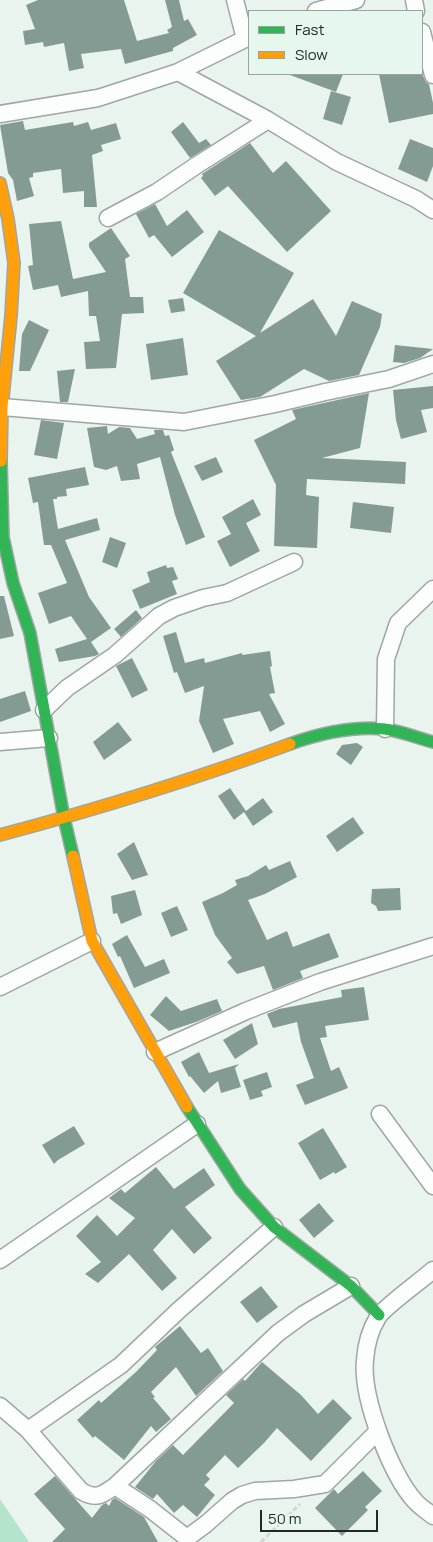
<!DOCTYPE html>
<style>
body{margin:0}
#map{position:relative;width:433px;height:1542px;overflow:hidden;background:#eaf4ef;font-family:Manrope,sans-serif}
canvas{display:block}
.legend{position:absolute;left:248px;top:10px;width:175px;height:65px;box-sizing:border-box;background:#e6f8ee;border:1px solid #98a59e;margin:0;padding:6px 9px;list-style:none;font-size:15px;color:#222925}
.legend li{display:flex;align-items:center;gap:10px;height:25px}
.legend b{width:25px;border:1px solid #98a59e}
.scale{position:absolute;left:260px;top:1510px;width:118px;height:22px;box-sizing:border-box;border:2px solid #222925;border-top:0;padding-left:6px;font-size:15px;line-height:18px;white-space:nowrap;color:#222925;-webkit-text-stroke:4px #e6f8ee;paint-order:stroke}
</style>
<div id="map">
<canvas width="433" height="1542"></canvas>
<ul class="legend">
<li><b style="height:6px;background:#30b455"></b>Fast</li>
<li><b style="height:6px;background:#ff9f0a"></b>Slow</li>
</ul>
<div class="scale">50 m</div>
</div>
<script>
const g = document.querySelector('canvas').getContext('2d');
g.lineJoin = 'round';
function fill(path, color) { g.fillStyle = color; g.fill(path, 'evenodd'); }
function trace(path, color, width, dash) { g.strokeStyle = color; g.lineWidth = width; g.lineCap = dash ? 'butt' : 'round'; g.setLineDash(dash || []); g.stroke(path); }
fill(new Path2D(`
 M0 1499 29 1542H0Z`), '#b4e4cc');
fill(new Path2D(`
 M38 0H124L137 41 169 33 167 30 172 27 165 0H179L184 21 188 19 197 35 173 48V51L125 64 121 49 81 54 84 68 69 71 64 43 44 47 43 42 25 45 23 31 35 29 26 5Z
 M290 74H343L336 92 290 75Z
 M379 74H422L426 82 429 84 433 103V114L389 123Z
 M331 91 351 97 342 125 323 119Z
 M23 121 25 130 73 122 74 126 88 122 91 130 116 123 121 139 101 145 103 151 92 155 97 207H84V191L63 193 61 169 33 173V177L29 178 34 196 17 201 13 180 8 173 0 125Z
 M183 122 199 143 206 139 211 145 190 158 171 132Z
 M410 139 433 148V166L427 182 398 169Z
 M250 143 273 173 286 161 331 211 287 252 228 186 215 196 201 178 203 176 202 174Z
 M155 204 167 226 187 210 204 232 172 257 154 235 149 238 136 214Z
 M61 221 73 279 106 272 89 247V243L111 228 130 256 125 259 130 297H143L144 313 122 314 116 368 86 369 84 342 100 341 96 316H89L88 291 61 297 58 285 33 290 28 266 33 265 29 224Z
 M219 230 294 273 260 333 313 299 336 336 352 301 382 314 380 327 359 375 329 381 304 369 260 397 241 400 216 361 256 336 183 293Z
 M183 298 185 311 171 313 168 300Z
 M29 320 49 330 30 371H19L22 334Z
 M183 338 188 375 151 380 146 344Z
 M395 345 433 349 420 358 404 363 393 362Z
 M75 369 68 402H60L57 371Z
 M433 386V408L421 410 427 432 401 439 396 420 393 390Z
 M369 393 360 448 322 458 406 462 405 484 307 479 306 495 319 497 317 548 274 546 276 485 254 440 296 419 292 410Z
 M41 420 64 423 57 459 34 455Z
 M107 426 108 434 119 427 130 428 137 439 155 434 154 430H163L165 436 169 435 174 450 171 452 205 537 186 545 175 515 160 457 137 464 140 479 121 481 117 466 106 470 94 467 87 428Z
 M216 457 223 472 202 481 194 466Z
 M85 467 89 485 66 489 67 496 57 497V499H53L58 529 97 518 100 530 65 540 89 597 111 628 91 642 99 654 95 656 59 662 55 649 87 639 71 616 49 624 38 593 67 583 51 545H44L38 502 33 503 28 478Z
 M253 499 261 515 246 523 260 551 230 567 217 541 231 534 222 517Z
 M353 502 394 507 391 533 350 528Z
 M110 537 126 543 117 568 102 562Z
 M166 565 167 568 173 567 178 579 172 581 177 594 140 609 132 590 150 582 147 572Z
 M0 596H4L14 636 0 639Z
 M136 610 142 618 121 637 114 629Z
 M176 632 185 663 204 658 205 663 242 653V655L270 651 272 666 270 667 275 693 269 694 285 724 270 732 260 711 223 719 234 744 213 753 199 721 204 686 185 693 177 672 174 673 163 636Z
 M132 658 148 690 132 698 116 666Z
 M25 691 31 711 0 722V699Z
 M118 722 132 740 104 760 93 742Z
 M357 743 363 747 351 765 336 754 342 745Z
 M230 788 246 811 263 798 273 812 253 826 244 812 234 820 218 796Z
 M353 817 364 833 337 852 326 836Z
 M134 842 148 875 132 880 117 854Z
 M290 861 297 877 265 894 248 900 267 940 287 931 293 947 329 933 339 957 300 971 303 978 273 990 264 966 237 974 227 962 232 958 215 935 202 902 223 893 237 885 235 880 248 876 266 865 269 870Z
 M400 888 401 910 378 911 376 906 371 903 372 889Z
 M135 890 142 915 121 924 117 913 113 914 111 896Z
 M177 906 188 930 171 937 161 913Z
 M127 935 145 967 164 959 170 973 134 988 120 956 118 957 112 944Z
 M364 987 369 1020 325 1026 327 1037 320 1038 331 1071 339 1067 348 1088 305 1105 296 1085 314 1078 301 1042 297 1022 273 1028 267 1014 279 1009 342 997 341 990Z
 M166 996 181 1011 217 999 222 1011 196 1022 169 1031 150 1015Z
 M252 1023 258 1044 235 1059 223 1040Z
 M199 1052 209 1073 239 1064 235 1068 241 1087 221 1093 218 1081 204 1093 190 1076 189 1077 181 1062Z
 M267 1072 272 1087 261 1091 263 1096 250 1100 243 1080Z
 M74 1126 85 1144 58 1160 54 1164 42 1145Z
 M323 1128 347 1167 335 1174 334 1172 320 1180 298 1143Z
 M156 1167 174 1189 204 1168 215 1185 185 1207 212 1238 194 1254 172 1229 153 1250 177 1278 162 1291 129 1254 98 1283 85 1274 101 1262 76 1236 97 1215 117 1236 135 1218 109 1198 121 1189 125 1193Z
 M319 1203 334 1221 314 1238 299 1220Z
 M261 1286 278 1307 257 1323 240 1302Z
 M180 1326 201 1353 208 1348 223 1371 196 1396 176 1367 151 1392 155 1397 153 1398 171 1419 156 1432 151 1426 124 1460 95 1436 93 1438 77 1420 99 1400 101 1403 136 1372 157 1350 155 1347Z
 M262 1362 301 1395 318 1414 333 1399 352 1418 311 1461 277 1428 264 1443 238 1468 225 1455 206 1475 210 1479 204 1485 215 1495 197 1517 183 1505 174 1513 157 1494 153 1499 135 1487 156 1461 173 1445 183 1455 234 1403 226 1395 243 1379 245 1381Z
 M363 1471 382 1491 365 1507 368 1510 342 1536 315 1508 334 1489 338 1494Z
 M55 1476 92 1518 102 1505 106 1503 109 1506 112 1500 115 1498 144 1517 158 1542H52L65 1529 34 1494Z`), '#849b93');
const street = new Path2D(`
 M235 0 245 39
 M414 0 416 11
 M316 11 356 0
 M422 32 433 75
 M178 72 268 120 337 162 416 199 433 210
 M0 114 98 98 178 72 249 37
 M108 218 157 192 197 165 268 120
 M2 407 184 422 275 404 325 392 389 379 433 364
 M44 710 67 688 115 655 159 616 174 608 203 598 227 593 294 562
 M385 729 386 659 398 623 433 589
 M0 742 49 738
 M0 987 92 941
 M155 1052 246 1011 320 982 433 946
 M380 1114 433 1186
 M0 1260 197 1124
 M433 1270C422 1280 384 1307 378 1317 370 1330 366 1345 365 1360 361 1397 391 1475 415 1501 420 1507 427 1511 433 1516
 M0 1406 28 1430 81 1491C97 1500 102 1495 115 1486L278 1333 304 1314 351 1286
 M28 1430 121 1365 179 1310 274 1227
 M115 1486 150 1509 187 1538 206 1524 232 1501 242 1495 255 1491 294 1489 325 1484 378 1431`);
const fast = new Path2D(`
 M1 461 3 537 13 583 30 633 64 818 73 856
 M290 744C318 734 354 726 385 729 401 731 417 738 433 742
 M187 1107 240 1189 274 1227 351 1286 379 1315`);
const slow = new Path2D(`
 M0 183 8 219 14 263 11 316 2 407 1 461
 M0 835C98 809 195 779 290 744
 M73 856 92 941 187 1107`);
trace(street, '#9fa6a3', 19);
trace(fast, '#9fa6a3', 14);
trace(slow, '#9fa6a3', 14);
trace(new Path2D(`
 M261 1542 300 1504`), '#d3d6d5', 3, [5, 2.5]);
trace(street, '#fcfdfd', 16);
trace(fast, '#30b455', 11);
trace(slow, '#ff9f0a', 11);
</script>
